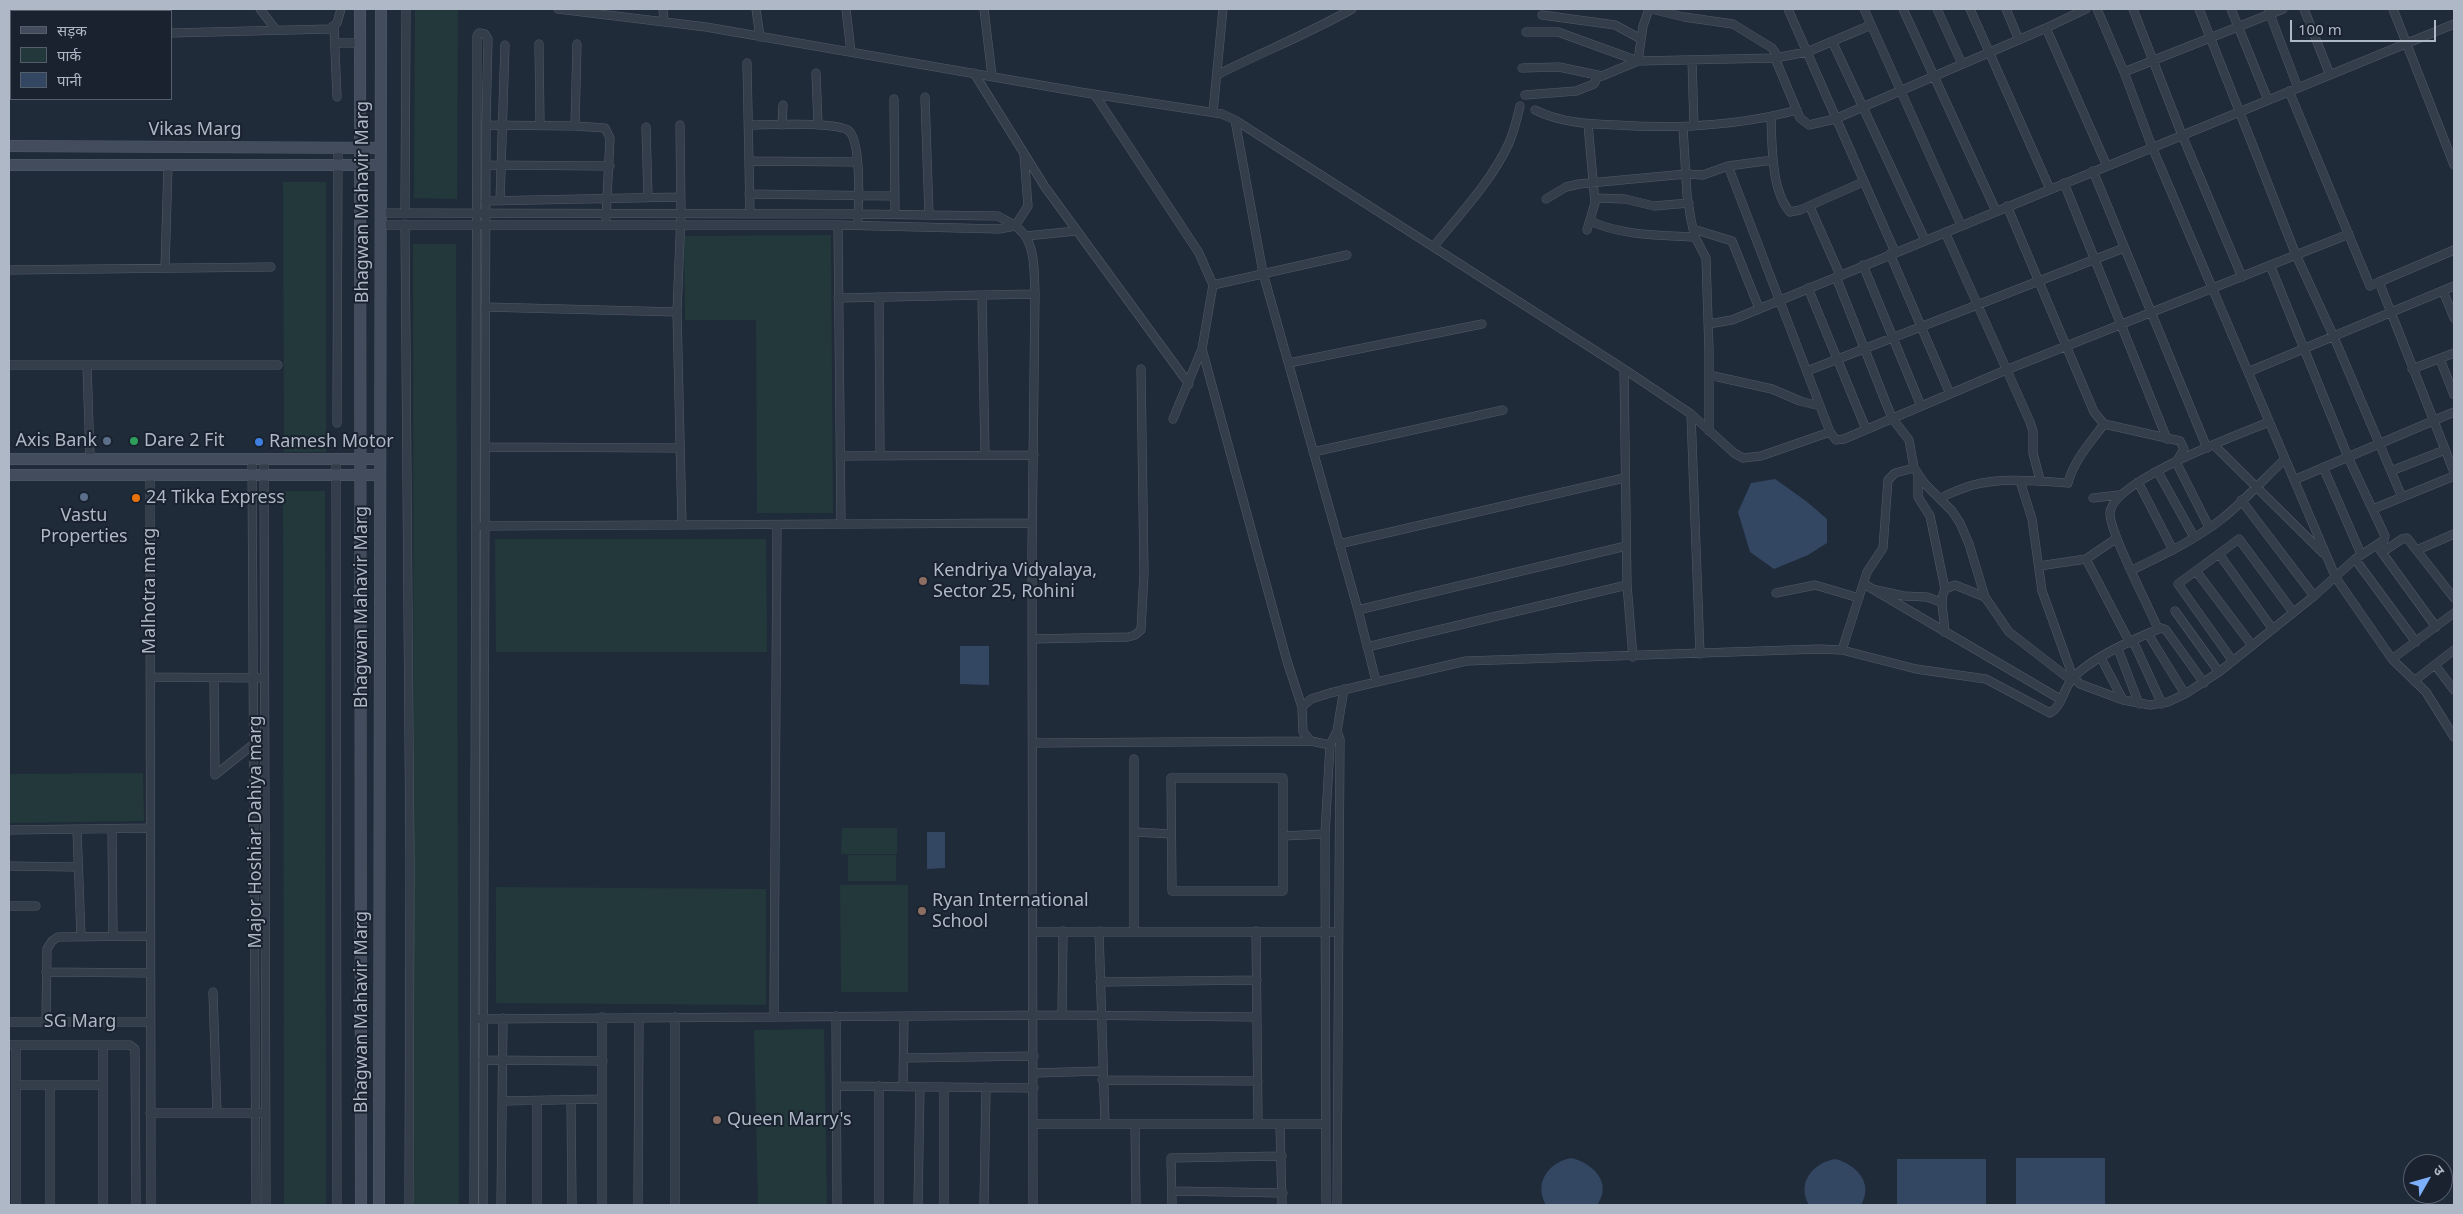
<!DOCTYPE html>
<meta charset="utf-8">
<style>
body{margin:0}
#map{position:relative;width:2463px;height:1214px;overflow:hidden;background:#202b3a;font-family:"Noto Sans","Noto Sans Devanagari",sans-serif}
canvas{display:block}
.frame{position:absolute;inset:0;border:10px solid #aeb8c6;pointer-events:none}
.legend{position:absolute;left:10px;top:10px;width:162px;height:90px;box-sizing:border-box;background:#19222e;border:1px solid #555e6b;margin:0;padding:6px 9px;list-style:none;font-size:15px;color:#aeb8c6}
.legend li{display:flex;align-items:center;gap:10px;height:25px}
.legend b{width:25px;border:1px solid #555e6b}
.north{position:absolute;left:2403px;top:1154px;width:50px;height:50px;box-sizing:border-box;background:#19222e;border:1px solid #555e6b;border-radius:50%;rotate:52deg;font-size:14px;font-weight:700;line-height:20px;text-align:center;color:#aeb8c6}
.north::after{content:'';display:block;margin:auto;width:18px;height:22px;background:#7eaffb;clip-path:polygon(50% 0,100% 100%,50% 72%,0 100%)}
.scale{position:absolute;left:2290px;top:20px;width:146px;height:22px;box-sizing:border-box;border:2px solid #aeb8c6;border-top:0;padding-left:6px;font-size:15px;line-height:18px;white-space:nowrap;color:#aeb8c6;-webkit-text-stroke:4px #19222e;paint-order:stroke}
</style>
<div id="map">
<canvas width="2463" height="1214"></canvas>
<div class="frame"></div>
<ul class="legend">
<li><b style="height:6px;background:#424c5d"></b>सड़क</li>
<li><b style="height:14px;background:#22383b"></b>पार्क</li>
<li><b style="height:14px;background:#334662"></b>पानी</li>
</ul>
<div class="north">उ</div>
<div class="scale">100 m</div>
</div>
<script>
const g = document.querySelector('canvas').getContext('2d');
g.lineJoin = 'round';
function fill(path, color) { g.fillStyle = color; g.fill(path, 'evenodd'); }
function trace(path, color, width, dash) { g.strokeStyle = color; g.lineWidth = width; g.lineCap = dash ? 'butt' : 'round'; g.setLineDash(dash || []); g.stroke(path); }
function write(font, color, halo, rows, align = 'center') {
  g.font = font + ' "Noto Sans",sans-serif'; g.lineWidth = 4; g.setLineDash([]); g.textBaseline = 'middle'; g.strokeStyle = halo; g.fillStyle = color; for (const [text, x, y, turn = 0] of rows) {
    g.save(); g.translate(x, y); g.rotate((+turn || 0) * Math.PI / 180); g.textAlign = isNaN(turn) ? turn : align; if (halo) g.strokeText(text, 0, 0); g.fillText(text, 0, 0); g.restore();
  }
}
fill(new Path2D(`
 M415 9H458L457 199 414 198Z
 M283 182H326V452H284Z
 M831 235 833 513H757L756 320H685L684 236Z
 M413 244H456L459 1205H414Z
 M283 491H325L326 1205H284Z
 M495 539H766L767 652H496Z
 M143 773 144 821 9 823V774Z
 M842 828H897V854H841Z
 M848 855H896V881H848Z
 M840 885H908V992H841Z
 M496 887 766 889V1005L496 1003Z
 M824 1029 827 1205H758L754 1030Z`), '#22383b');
fill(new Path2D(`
 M1775 479 1806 501 1827 519V543L1808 555 1774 569 1750 552 1738 512 1751 483Z
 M960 646H989V685L960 684Z
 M927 832H945V868L927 869Z
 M1571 1158C1593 1163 1613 1183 1597 1205H1546C1533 1183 1549 1162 1571 1158Z
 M2016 1158H2105V1205H2016Z
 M1835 1159C1856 1164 1874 1183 1861 1205H1809C1796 1183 1813 1163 1835 1159Z
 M1897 1159H1986V1205H1897Z`), '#334662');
const street = new Path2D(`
 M92 9 94 11
 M260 9 276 30
 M558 9 706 27 1080 92 1222 114 1235 120 1624 369 1691 414 1734 453 1743 458 1761 456 1830 432
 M663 9 664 22
 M756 9 760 37
 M846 9 851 52
 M984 9 992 76
 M1651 9 1684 17 1733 24 1772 48 1778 57
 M1788 9 1895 252
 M1864 9 1961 225
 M1903 9 1996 211
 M1937 9 1962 64
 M1970 9 2050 189
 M2006 9 2019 40
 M2097 9 2124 72 2152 147 2336 578 2392 659 2454 613
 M2133 9 2182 135 2242 277
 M2199 9 2296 255 2333 335 2402 497
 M2231 9 2268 100
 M2268 9 2298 88
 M2304 9 2330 75
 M2393 9 2454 165
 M1542 15 1615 25 1641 39
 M334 27 337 97
 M2046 28 2107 166
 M1526 32H1558L1638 61 1643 26 1649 9
 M171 33 329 29 337 23 341 9
 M1832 41 1925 240
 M335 43H360
 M9 44 11 43
 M539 44 540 125
 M1775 58 1800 118 1809 125 1835 119 2046 28 2086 9
 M1692 60 1694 126
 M747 63 750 214
 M1522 68 1559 67 1602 76 1638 61 1775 58 1807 52 1871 25
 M2124 72 2283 9
 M816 73 818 125
 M974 73 1045 187 1189 384
 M1217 75C1262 52 1308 34 1352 9
 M2289 91 2370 286 2379 282 2454 472
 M1095 95 1199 253 1213 285 1202 349 1173 419
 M1525 95 1576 91 1594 84 1598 76
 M925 97 929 215
 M894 99 895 214
 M1535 110C1561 123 1589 124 1617 125 1678 129 1738 126 1797 110
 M1213 112 1223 9
 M1771 117C1772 144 1771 191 1790 212L1800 210 1863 182
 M1235 120 1263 273 1358 610 1376 681
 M486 125 575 126 605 128 610 138 606 218
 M680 125 681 213 677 312 682 525
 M749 125C767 125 837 121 849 131 861 142 859 202 858 219
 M782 125 783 105
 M575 126 577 44
 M646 127 648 197
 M1683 127 1687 195 1691 220 1695 237 1706 258 1709 351V431
 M749 161 857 162
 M486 165 610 166
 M1728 166 1830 432 1836 440 1844 439 2006 370 2349 234
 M2093 171 2207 448
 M2064 183 2167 439
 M749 194 895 196
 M1595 198 1625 199 1654 206 1689 203
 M1546 199 1566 187 1579 184 1686 174 1703 175 1728 166 1773 160
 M485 201 680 197
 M500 201 505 45
 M2007 206 2094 412 2104 424 2180 441 2184 449 2176 462 2209 527
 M1810 207 1840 275
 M380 213 859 214 998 216C1006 221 1015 224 1021 231 1036 245 1034 275 1035 294L1032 552 1033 1205
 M405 213 406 9
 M1590 221C1623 236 1660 235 1695 237
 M405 224 410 864 409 1205
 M380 225H838L999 229 1015 226 1028 206 1024 154
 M838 225 841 524
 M1693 229 1732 241 1759 308
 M1587 230 1595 203 1588 124
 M1945 232 2030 422 2033 431V453L2040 480
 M1026 236 1076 231
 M1434 246C1460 214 1491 182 1509 143 1514 131 1517 119 1520 106
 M1890 254 1950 394
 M1863 265 1921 406
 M165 268 168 165
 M9 270 271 267
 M1836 277 1892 418 1909 440 1914 468 1925 484 1952 511 1960 523 1969 544 1985 597 2009 632 2071 680
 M2379 282 2454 250
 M1213 285 1347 255
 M1808 288 1866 429
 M2443 291 2454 318
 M982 296 985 454
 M879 297 880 455
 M838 298 1035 294
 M485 307 677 312
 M1708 324 1732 320 2454 24
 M1202 349 1287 661 1302 707
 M2440 359 2454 395
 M1289 363 1482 324
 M9 365H278
 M87 365 90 458
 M1624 369 1627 585 1633 657
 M2412 369 2454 353
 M1807 371 2124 248
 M2248 372 2454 286
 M1709 375 1772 389 1800 401 1820 406
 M1691 414 1700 654
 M337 423 338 148
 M2214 445 2323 553
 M485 447 680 448
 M1313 452 1503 410
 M840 456 1034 455
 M252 459 256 1205
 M264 459 266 1205
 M336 459 337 1205
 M2323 467 2361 554
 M2391 471 2445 450
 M2158 472 2194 537
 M150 475 151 1205
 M1918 476V497L1930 516 1945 589
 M2294 480 2454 412
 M2020 481 2032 519 2042 591 2073 677 2080 684 2123 700 2150 705 2168 702 2185 694 2219 672 2314 596 2355 559 2384 540 2385 536 2348 457 2270 265
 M2138 482 2173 550
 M1940 498C1951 493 1962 488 1973 485 2003 477 2037 481 2068 483 2074 460 2090 443 2104 424
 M2093 498 2119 495
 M2241 500 2314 596
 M2373 509 2454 476
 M480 526 1032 523
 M2381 543 2387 549 2402 539 2407 538 2454 598
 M1339 544 1624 478
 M2378 547 2436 627
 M2417 550 2454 534
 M2219 554 2272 628
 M2086 559 2130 643
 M2355 559 2416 642
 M2039 566 2086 559 2117 538
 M2132 570C2163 555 2195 540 2223 518 2245 500 2265 478 2285 459
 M2196 571 2251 644
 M1864 584 2060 699
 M1876 590 1904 596 1927 597 1941 602
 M1776 593 1815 585 1859 598
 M1358 610 1626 546
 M2175 611 2219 672
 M2158 629C2149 607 2109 531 2110 513 2111 481 2240 434 2269 422
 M1944 632C1946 617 1938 603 1945 589L1955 585 1985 597
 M2148 634 2185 694
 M1032 639 1128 637 1135 635 1141 630 1144 573 1141 369
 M2133 641 2162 704
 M1367 647 1627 585
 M2118 649 2139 704
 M1842 650 1867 572 1883 548 1888 480 1895 473 1914 468
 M2101 658 2123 700
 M2392 659 2426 692 2454 737
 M2232 660 2178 584 2239 539 2293 612
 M2435 665 2454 690
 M150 677 258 678
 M214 678 215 775 255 743
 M2414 681 2454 650
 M1337 731 1340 739 1337 1205
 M1034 743 1311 741
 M1330 745 1311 741 1303 732 1302 707 1311 699 1330 693 1466 661 1819 649 1842 650 1916 669 1986 679 2050 713C2062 707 2064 687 2073 678 2092 657 2134 639 2161 628L2166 630 2204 683
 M1134 759V931
 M1171 778H1283V891H1172Z
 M112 829 113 936
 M9 830 150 828
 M77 830 81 936
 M1135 832 1171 834
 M1283 836 1325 834
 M9 866 77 867
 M9 906H36
 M1099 931 1105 1124
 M1256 931 1258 1124
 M1033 932H1338
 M46 972 150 973
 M1100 982 1257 980
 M213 992 217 1113
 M1062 1015 1063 931
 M836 1016 837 1205
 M675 1017V1205
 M774 1017 777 525
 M479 1019 1062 1015 1257 1017
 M9 1022H150
 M46 1022 47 949 52 941 58 937 150 936
 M9 1045H130L135 1049 136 1205
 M16 1045V1205
 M103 1045V1205
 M904 1058 1034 1056
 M483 1060 603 1061
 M1034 1073 1102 1071
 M1102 1080 1258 1081
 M16 1085H103
 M50 1085V1205
 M837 1086 1034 1088
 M879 1086V1205
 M903 1086 904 1016
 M944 1087V1205
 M571 1100 572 1205
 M502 1101 602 1099
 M150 1113H261
 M1034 1124H1326
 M1135 1124 1136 1205
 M1280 1124 1282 1205
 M1172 1191 1283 1193
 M474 1205 477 36 479 33 485 34 488 39 486 125 483 1205
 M501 1205 503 1018
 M537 1205V1101
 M602 1205V1017
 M638 1205 639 1018
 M918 1205 920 1087
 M984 1205 986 1087
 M1172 1205 1171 1158 1282 1156
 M1326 1205 1325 834 1330 745 1337 731 1344 689`);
const secondary = new Path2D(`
 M360 9 361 1205
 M9 146 380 148
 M9 165H380
 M9 459H380
 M9 475H380
 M379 1205 381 9`);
trace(street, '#515b67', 9);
trace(secondary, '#515b67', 12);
trace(street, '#343d4a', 8);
trace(secondary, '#424c5d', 11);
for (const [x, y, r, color] of [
 [107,441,5,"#5c6f8a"],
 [134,441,5,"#2e9e5b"],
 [259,442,5,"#3f7fe0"],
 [84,497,5,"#5c6f8a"],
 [136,498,5,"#e8710a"],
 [923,581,5,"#8d6e63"],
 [922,911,5,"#8d6e63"],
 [717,1120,5,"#8d6e63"]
]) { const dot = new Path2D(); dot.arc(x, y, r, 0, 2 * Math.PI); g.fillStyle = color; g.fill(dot); trace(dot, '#19222e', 2); }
write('18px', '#aeb8c6', '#19222e', [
 ["Vikas Marg",195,130],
 ["Bhagwan Mahavir Marg",363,202,-90],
 ["Malhotra marg",150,591,-90],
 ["Bhagwan Mahavir Marg",362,607,-90],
 ["Major Hoshiar Dahiya marg",256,832,-90],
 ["Bhagwan Mahavir Marg",362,1012,-90],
 ["SG Marg",80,1022]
]);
write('18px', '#aeb8c6', '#19222e', [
 ["Axis Bank",97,441,"right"],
 ["Dare 2 Fit",144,441],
 ["Ramesh Motor",269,442],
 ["24 Tikka Express",146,498],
 ["Vastu",84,516,"center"],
 ["Properties",84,537,"center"],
 ["Kendriya Vidyalaya,",933,571],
 ["Sector 25, Rohini",933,592],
 ["Ryan International",932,901],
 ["School",932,922],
 ["Queen Marry's",727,1120]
], 'left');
</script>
